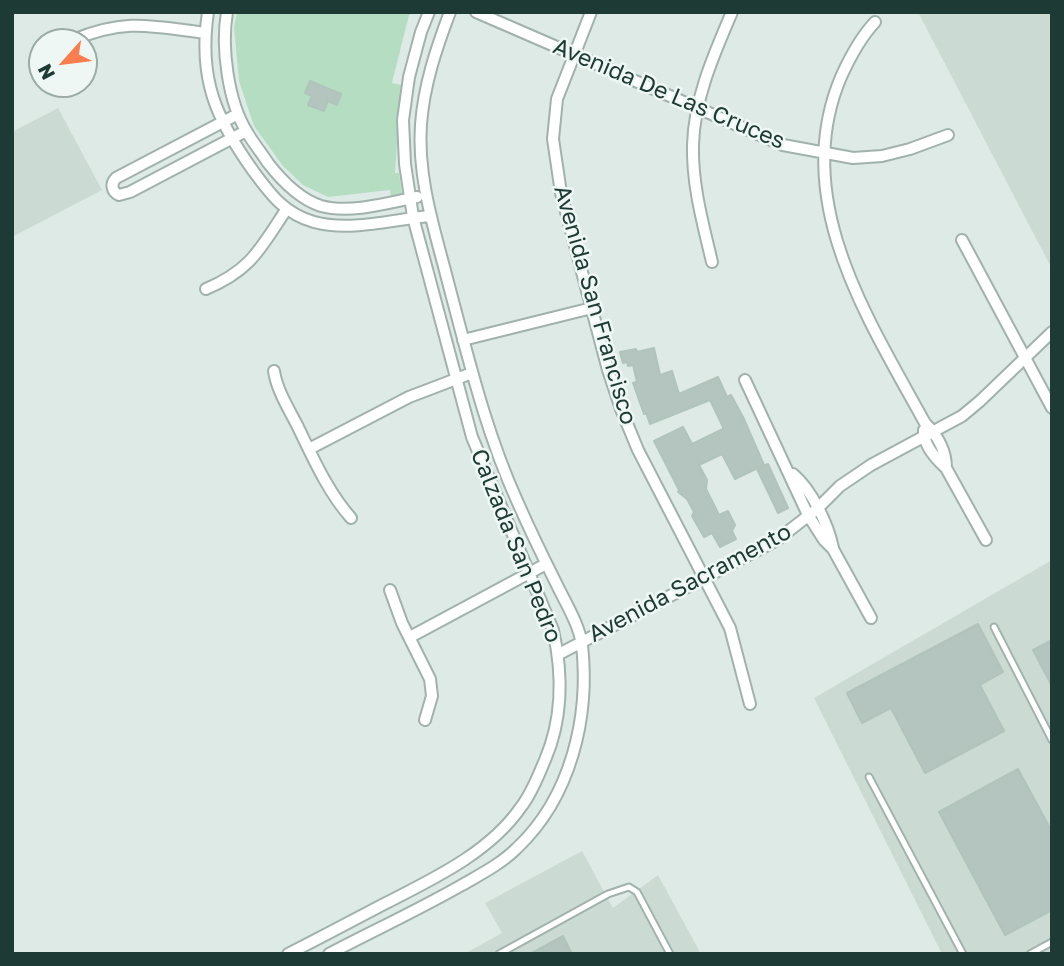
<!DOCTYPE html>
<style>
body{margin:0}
#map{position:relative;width:1064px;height:966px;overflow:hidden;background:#deeae5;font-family:"Golos Text",sans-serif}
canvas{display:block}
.frame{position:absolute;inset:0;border:14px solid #1e3a34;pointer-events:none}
.north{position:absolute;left:28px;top:28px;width:70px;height:70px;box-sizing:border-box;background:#eef7f3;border:2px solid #9baba7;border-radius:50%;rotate:242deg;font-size:19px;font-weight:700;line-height:28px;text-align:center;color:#1e3a34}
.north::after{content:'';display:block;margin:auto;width:24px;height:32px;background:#f97d4d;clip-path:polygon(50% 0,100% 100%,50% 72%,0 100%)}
</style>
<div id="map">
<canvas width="1064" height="966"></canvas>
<div class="frame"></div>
<div class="north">N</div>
</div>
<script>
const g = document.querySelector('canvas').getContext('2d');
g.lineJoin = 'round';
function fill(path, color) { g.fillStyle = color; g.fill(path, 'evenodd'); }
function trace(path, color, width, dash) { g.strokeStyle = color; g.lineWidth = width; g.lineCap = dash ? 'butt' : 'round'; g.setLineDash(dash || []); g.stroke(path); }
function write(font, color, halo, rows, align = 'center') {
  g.font = font + ' "Golos Text",sans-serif'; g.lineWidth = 5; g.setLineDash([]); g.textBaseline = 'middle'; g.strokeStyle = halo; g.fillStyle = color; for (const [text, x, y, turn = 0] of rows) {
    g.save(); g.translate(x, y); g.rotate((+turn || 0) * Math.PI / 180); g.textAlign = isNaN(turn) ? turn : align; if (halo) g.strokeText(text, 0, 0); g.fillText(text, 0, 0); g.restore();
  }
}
fill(new Path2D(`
 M918 12H1052V269Z
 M58 108 102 190 12 237V132Z
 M1052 560V954H942L814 698Z
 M582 851 613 908 658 875 701 954H464L502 933 485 903Z`), '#ccdad4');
fill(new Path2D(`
 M237 12H414L409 15 392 83 401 85 395 173H399L402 194 391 196 390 190 328 197 303 185 283 166 254 126 239 81 234 27Z`), '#b5ddc1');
const building = new Path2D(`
 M310 81 341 94 337 105 328 101 324 111 308 105 312 96 305 93Z
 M654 348 660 375 672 371 679 394 718 377 727 397 731 395 743 417 764 465 735 479 722 454 699 465 707 480 706 489 719 515 728 511 735 525 732 531 736 539 720 547 712 533 704 537 692 516 694 512 687 499 678 492 679 490 654 441 683 427 692 444 723 429V427L710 400 650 424 646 413 644 414 633 383 637 382 633 365 628 366 627 362 623 363 620 352 636 349 637 352Z
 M768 464 788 508 778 513 757 469Z
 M978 624 1003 672 980 685 1004 731 925 773 891 708 862 723 847 693Z
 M1052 640V686L1033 650Z
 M1018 769 1052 832V910L1005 935 939 812Z
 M563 936 572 954H530Z`);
fill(building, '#b3c5be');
trace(building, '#b0c4bc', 2);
const service = new Path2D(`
 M994 627 1052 740
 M869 777 963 954
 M499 954 608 894 629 887 637 892 670 954
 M1030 954 1052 942`);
const minor = new Path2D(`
 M208 12C198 79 216 119 254 172 271 195 285 214 314 222 351 232 394 219 431 216
 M227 12C221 47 228 102 247 132 253 143 261 152 268 163 282 181 299 199 321 206 350 214 388 203 417 197
 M476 12 783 145 853 158 882 156 910 149 948 135
 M591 12 557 99 553 139 561 193 608 370 621 409 638 450 730 628 750 704
 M875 22C860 38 850 57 841 77 789 199 868 319 925 423 937 435 946 451 946 468
 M73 40C126 18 151 26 205 33
 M238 114 116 178C110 184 112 192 119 195L130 192 246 131
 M962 240 1052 408
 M712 262C703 224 692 185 693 145 694 99 714 54 732 12
 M206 289C251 270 260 249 286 210
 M463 340 592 308
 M274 371C277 391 289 409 298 427 313 458 328 492 351 518
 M745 380 808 515 824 540 833 549 871 618
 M924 430C923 444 936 459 946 468L986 540
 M309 449 409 397 472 373
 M793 474C812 490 828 524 833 548
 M390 590 402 623 430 679 432 696 425 720
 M410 637 546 564
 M559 654 777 540 817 509 840 486 871 465 962 416 980 401 1052 332
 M288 954C322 937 355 919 388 902 435 878 490 852 521 807 532 793 538 776 545 760 563 718 563 674 553 630L472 437 413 217 405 164 403 120 409 77 421 32 429 12
 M329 954C373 931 418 910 462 885 481 874 501 864 517 848 571 797 590 717 582 645 579 624 565 602 556 583 543 557 530 530 518 503 486 433 468 357 448 282 435 231 417 178 421 124 424 85 436 49 450 12`);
trace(service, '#a1b2ac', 9);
trace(minor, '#a1b2ac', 14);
trace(service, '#fff', 5);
trace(minor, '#fff', 10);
write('23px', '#1e3a34', '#eef7f3', [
 ["Avenida De Las Cruces",669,94,23],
 ["Avenida San Francisco",595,305,74],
 ["Calzada San Pedro",516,546,68],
 ["Avenida Sacramento",690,583,-28]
]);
</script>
